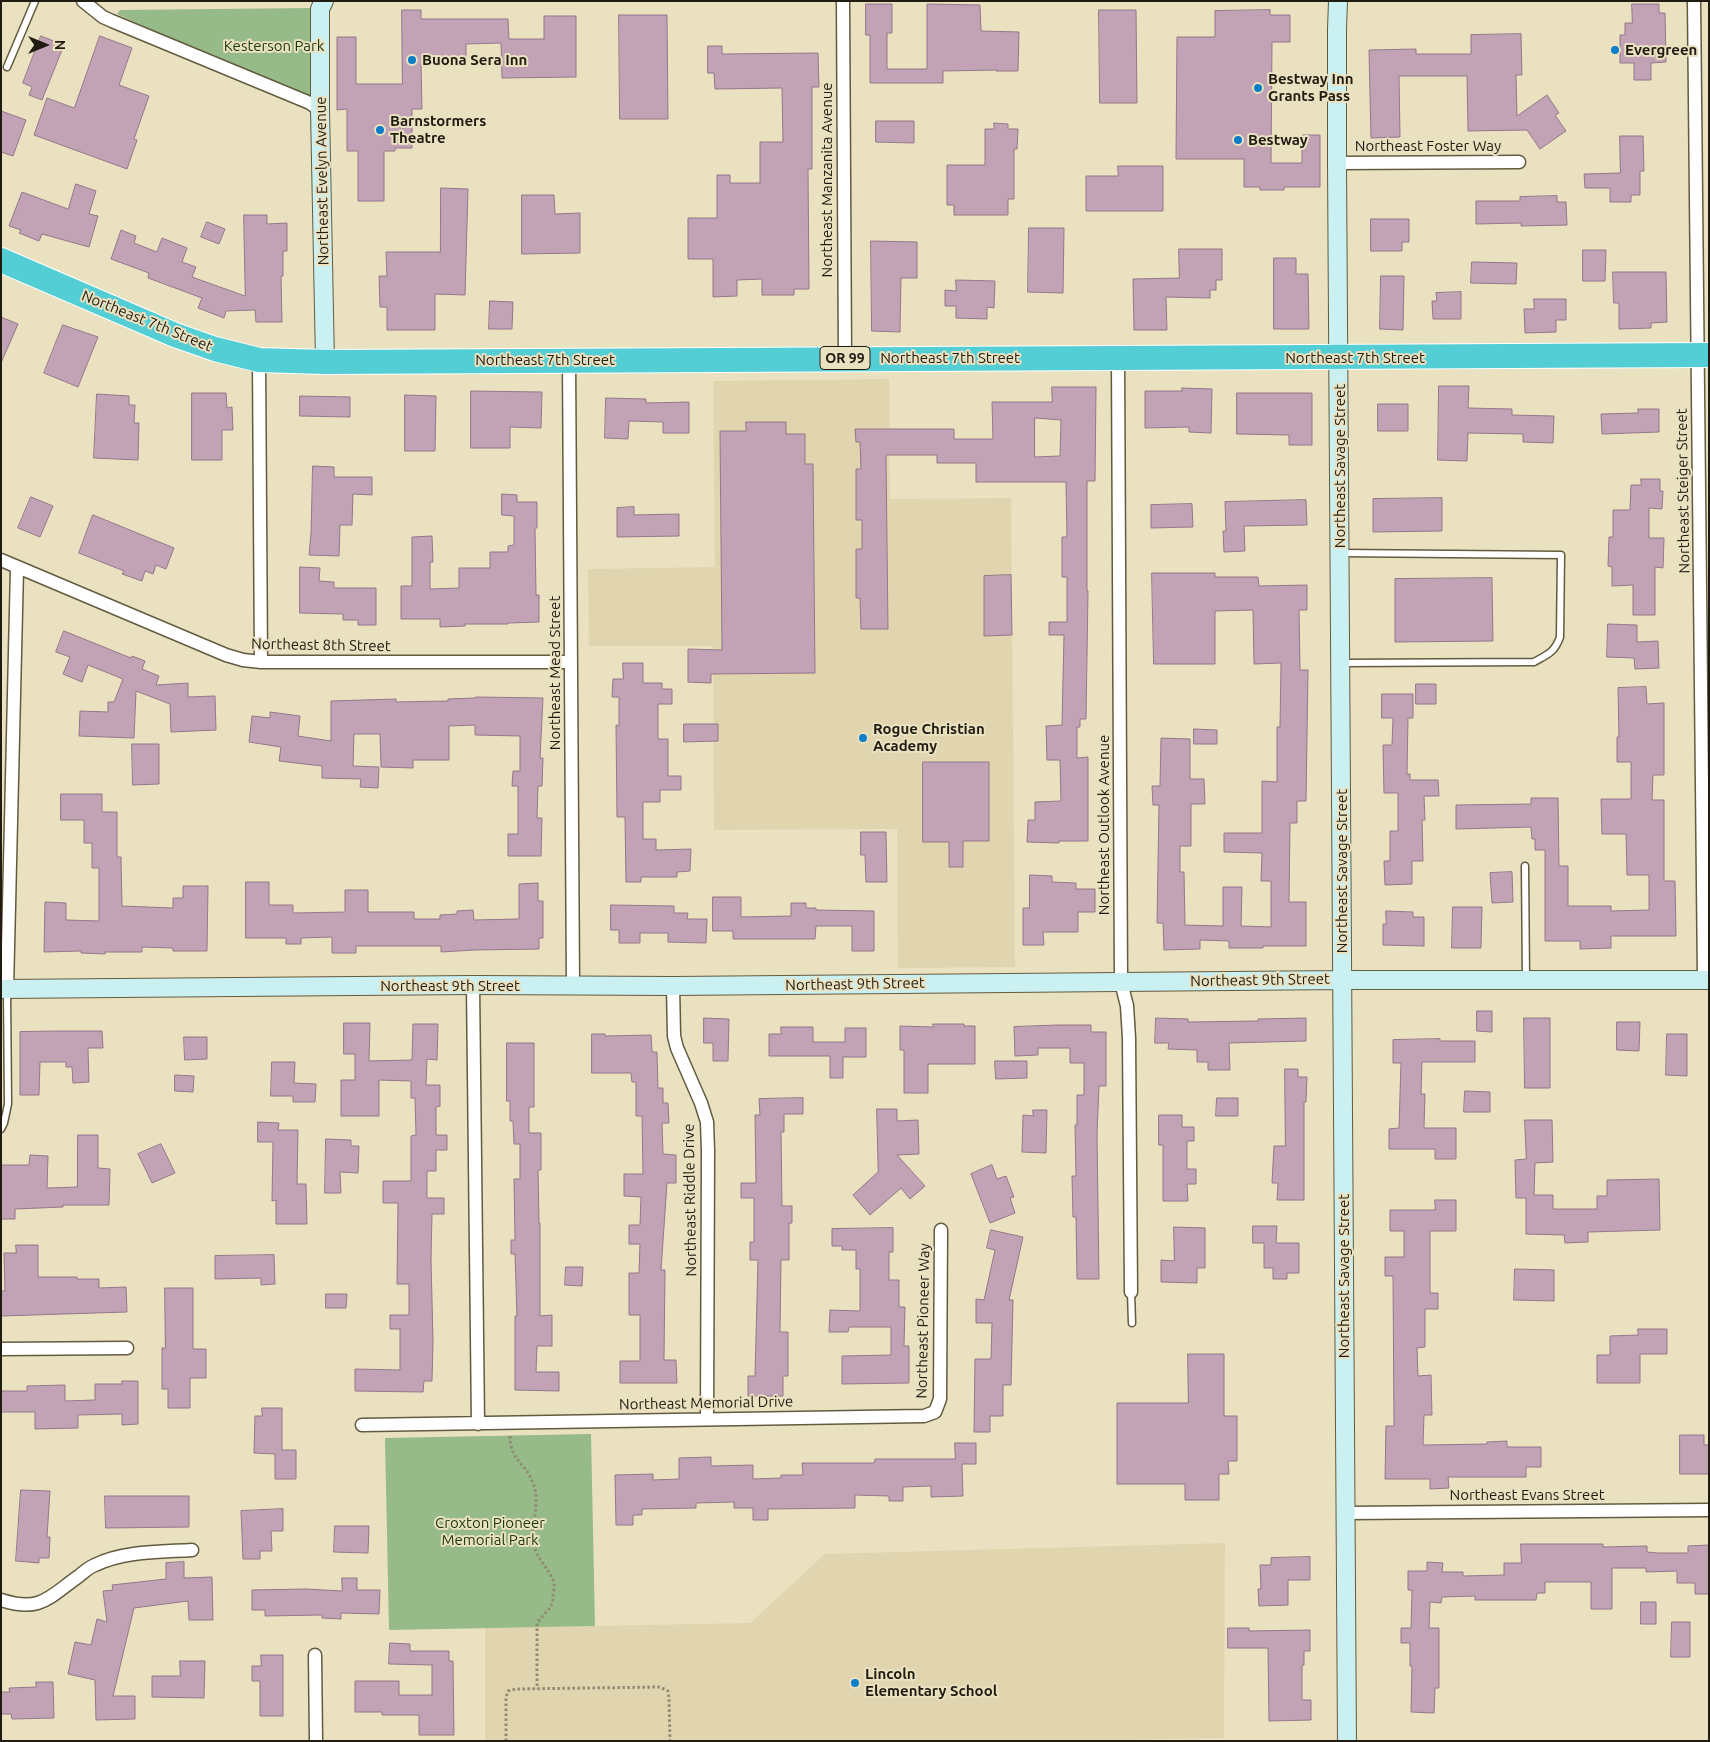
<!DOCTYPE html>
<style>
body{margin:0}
#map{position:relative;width:1710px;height:1742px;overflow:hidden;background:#eae1c1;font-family:Ubuntu,sans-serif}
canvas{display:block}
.frame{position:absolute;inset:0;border:2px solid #201c11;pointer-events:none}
.north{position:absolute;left:20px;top:20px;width:50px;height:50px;-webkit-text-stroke:4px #eae1c1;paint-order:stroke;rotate:90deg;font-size:14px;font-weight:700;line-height:20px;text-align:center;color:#201c11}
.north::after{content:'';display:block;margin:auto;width:18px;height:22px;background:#201c11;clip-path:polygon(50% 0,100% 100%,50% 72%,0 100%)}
</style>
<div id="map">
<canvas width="1710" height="1742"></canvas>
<div class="frame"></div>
<div class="north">N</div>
</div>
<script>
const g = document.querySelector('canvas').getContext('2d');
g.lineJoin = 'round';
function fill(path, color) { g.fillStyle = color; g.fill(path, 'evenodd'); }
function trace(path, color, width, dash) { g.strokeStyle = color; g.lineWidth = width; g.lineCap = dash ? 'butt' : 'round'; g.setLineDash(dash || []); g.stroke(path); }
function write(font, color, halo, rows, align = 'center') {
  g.font = font + ' Ubuntu,sans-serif'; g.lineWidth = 4; g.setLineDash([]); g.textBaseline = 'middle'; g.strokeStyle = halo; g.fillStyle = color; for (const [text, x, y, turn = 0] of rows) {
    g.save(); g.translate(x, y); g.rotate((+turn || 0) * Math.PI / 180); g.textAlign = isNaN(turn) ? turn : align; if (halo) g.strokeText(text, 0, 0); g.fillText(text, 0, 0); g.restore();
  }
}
fill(new Path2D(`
 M889 379 890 499 1011 498 1015 967 898 968 897 829 714 830 713 646H589L588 569 715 567 713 381Z
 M1225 1543 1224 1738 1062 1741H485V1628L750 1623 825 1554Z`), '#e0d5ae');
fill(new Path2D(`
 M313 8 310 103 117 14 120 10Z
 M591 1434 595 1626 389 1630 385 1438Z`), '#96ba88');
const building = new Path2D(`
 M866 4H892V33H887V69H927V4L980 5 981 31 1019 32 1018 71H996L997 70 943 71V83H870V35H866Z
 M1632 4H1659V13H1665L1666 62 1651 63V80H1634V63H1620V35H1625V23H1632Z
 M402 10H421V19H508L509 39H544V16H576V77L502 78 501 43 466 44V63L421 64 422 109H412V148H395V151H384V201H358V151H347V109L337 110V37H356V84H402Z
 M1099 10H1136L1137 103H1100Z
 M1270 10V15H1290V42H1272L1271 163H1302V135H1320V187H1284V190H1260V187H1244V159H1176L1177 37H1215V11Z
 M619 15H667L668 119H620Z
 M1521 34 1522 75H1516L1517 116 1547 95 1559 113 1555 115 1566 131 1540 149 1527 130 1468 131 1467 76H1399L1400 137 1371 138 1369 50 1416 49V54H1471V35Z
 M41 36 64 45 42 100 29 95 32 87 23 83Z
 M100 36 132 48 119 85 149 96 134 139 137 140 127 169 34 135 47 98 74 108Z
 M708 46H722V54L818 53 819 87H812V169H808L809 289H794V295H762V279L737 280V296L713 297V259H688V218H717V175H730V183H760V142H783L782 88 715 89 714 73H708Z
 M1 111 26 120 13 156 1 152Z
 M876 121H914V143L876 142Z
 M994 123 1008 124V129H1018L1017 149H1014V199H1008V215H954V205H947V165H985V129H994Z
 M1620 136H1643L1644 171H1640V195H1631V202H1610V188H1585L1584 174 1620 173Z
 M1118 166H1163V211H1086V176H1118Z
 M76 184 96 191 89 214 98 216 89 247 42 234 39 241 19 233 21 230 9 226 22 192 68 209Z
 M441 188 468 189 465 295 435 294V330H387V307H380L379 276H387L386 252H440Z
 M522 195H554L555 214 580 213V253L522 254Z
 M1557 196V202H1566L1567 225 1521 226V223L1476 224V201H1520V197Z
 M244 215H267V224L287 223V251H283V276H281L282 322H256L255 310 226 311 224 318 198 308 202 298 148 278 149 273 111 259 121 230 136 236 134 243 157 252 162 238 187 248 182 262 196 267 192 277 245 296Z
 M1371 219H1409V242H1402V251H1371Z
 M207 222 225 229 219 244 201 237Z
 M1029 228H1064L1063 293 1028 292Z
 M871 241 917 242V278H901L900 332 872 331Z
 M1179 249H1222V280H1216V290H1210V298L1166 297 1167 330H1134L1133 279 1179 278Z
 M1583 250H1606L1605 281H1583Z
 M1274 258H1296V274H1308L1309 329H1274Z
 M1472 262 1517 263 1516 284 1471 283Z
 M1613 272H1666L1667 322 1651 323V328L1619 329V303H1614Z
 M1381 276H1404L1403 330 1380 329Z
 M956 280 995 281 994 308 987 307V319L956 318V306H945V290L956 291Z
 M1461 292V319H1433L1432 301H1437L1436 293Z
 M1534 299H1566V320H1556V332L1525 333 1524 309H1534Z
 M490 301 513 302 512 329H489Z
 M1 317 18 324 1 363Z
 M63 325 98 337 78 387 44 373Z
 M1439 386H1469L1468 408 1512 409V415L1554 416 1553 443 1523 442V434L1468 433 1467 461 1438 460Z
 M1052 387H1096L1095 481H1087V591H1088L1086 719H1080V727H1077V758L1088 757V841H1059V843L1027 842 1028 820H1035V802L1061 801 1060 760H1047L1046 726 1062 725 1064 635H1049V622H1067V577H1062V537H1067L1066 482H976V463H937V455H886L888 629H861L860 598H856V549H862V520H856V469H861L860 442H856L855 429H954V439H993L992 402H1052ZM1035 418 1061 420 1060 456 1035 457Z
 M1182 388 1212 389 1211 433 1189 432V427L1145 428V391H1182Z
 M471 391 542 392 541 428 510 427V448H471Z
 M192 393H226L227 408 232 407 233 430H222V460H192Z
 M1237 393H1312V445H1289V435L1237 434Z
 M97 394 129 396V405H135L134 423H139L138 460 94 458Z
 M405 395 436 396 435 451H405Z
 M300 396 350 397V417L300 416Z
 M606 398 646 399V403L689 402V433H663V422L629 421 628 439 605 438Z
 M1378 404H1408V431H1378Z
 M1638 409H1659V432L1602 434 1601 414 1638 413Z
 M746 422H786V434H805V464H813L815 673 711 674V683L688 682V649L722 650 720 431H746Z
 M313 466 334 467V477H372V495L353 494 352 525H340L339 556 309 555 311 533Z
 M1641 479H1660V491H1663L1662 509 1649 508V538H1664L1663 568 1655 567V615H1633V585L1612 586V567L1608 566 1609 537H1613V510H1630L1631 485H1641Z
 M502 494 517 495V502H537V528H535L536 595H539V622L508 623V624H465V626L440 627V619H401V586H412V537L432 536 433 562H430V589L459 588V568H490V552H508V546L514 545V516L502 515Z
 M31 497 53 506 40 537 18 528Z
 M1442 498V531L1373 532V499Z
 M1306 500 1307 525 1244 526 1245 551 1224 552 1223 531H1226L1225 502Z
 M1192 504 1193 527 1151 528V505Z
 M634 507V515L679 514V536L617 537V508Z
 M93 515 174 548 166 569 156 565 153 574 145 571 142 581 122 574 124 571 79 553Z
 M300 567 320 568 319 581 334 582V588H376V625H358V620H343V614L300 613Z
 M1152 573H1215V577H1258L1259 586 1307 585V610H1299L1300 670H1308L1306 801H1297V823H1290L1289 902H1306V946H1263V948H1229V941L1200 940V949L1164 950 1163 923H1157L1159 805H1153L1152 786H1160L1161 738 1190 739V779H1204L1205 804H1191V846H1180V872H1184L1185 925 1223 926V887H1242L1241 926 1271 927V881H1261L1262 853 1224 852V833H1262V781L1277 782V727H1280L1281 663 1254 664 1253 610 1215 611V664H1154Z
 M1011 575 1012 635 984 636V576Z
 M1492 578 1493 641 1395 642V579Z
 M1608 624 1637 625V642L1658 641 1659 668 1635 669 1634 658 1607 657Z
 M64 631 131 658 132 656 145 661 142 669 159 676 156 685 188 683V697L215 696 216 730 171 732 170 704 136 691 134 738 79 736 80 711 108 712V702H114L123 679 88 665 82 682 63 674 70 657 56 652Z
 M623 663H643V683H662V689H672V704H658V739H668V776H681V790H660V802H643V839H656V850L691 849 690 871 677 872V877H641V882H626L625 817H617L616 725 619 726V697H612L613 679H623Z
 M1416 684H1436V704H1416Z
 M1646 687 1647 704 1664 703V775H1653L1652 800H1664V881H1675L1676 936H1611V948L1580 949V941H1545V850H1535V839H1532L1531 827 1456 829V805L1531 804V798H1558L1559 866H1568V906H1611V911L1649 910V875H1627L1626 834H1602L1601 799H1631V762H1617V737H1619L1618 688Z
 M1382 694H1413V718H1408L1407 774H1410V780H1438L1439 796H1424L1425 820H1422L1423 861H1412V884L1385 885 1384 861H1390V831H1398V793H1384L1383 745H1392L1393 718H1382Z
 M476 697 543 698 540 758H543L542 786H538L537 818H542L541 856H508V834H518V786H512L513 771H520V736L475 735V725L449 726V760H413V768L381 767 380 734H354L353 766 379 767 378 788 360 787 361 779 322 778V766L279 761 281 747 249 742 252 716 270 718V712L300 716 298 736 331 741V701L396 699V702L448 701V699L475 698Z
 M684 724H718V741L684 742Z
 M1194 729 1217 730V744H1194Z
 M132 744H159V784L133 785Z
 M923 762H989V841H963V867H949V842H923Z
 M61 794H102V812H117V857H121L122 906 173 908V898H183V886H208L207 951H173V948L142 947V952H105V954L81 953V951L44 952 45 902 66 903V920L99 921V868H92V843H84V820H61Z
 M861 832H886L887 882H866L865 855H861Z
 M1512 872 1513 902 1492 903 1490 873Z
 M1030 875 1052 876V882L1076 883V889H1095V912H1078V932H1043L1044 945H1023V908H1029Z
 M246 882H269V905H293V913L345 912V890H368V912H414V919H440V915L457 914V911L473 910 474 920 519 919V884L538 883V901H543V938H539V949L475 950 441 952V946H356V953H332V937L301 938V944H286V938H246Z
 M713 897H741V917L791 916V903H806V908H816V910L874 911V951H852V926H816L815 939H733V931H713Z
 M611 905 674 906V913H688L687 919H707L706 943 668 942V933H640V943H619V930H611Z
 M1453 907H1482L1481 948H1452Z
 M1386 911 1413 912V917H1424V946L1383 945V924H1386Z
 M1477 1011H1492V1032L1477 1031Z
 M704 1018 729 1019 728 1061H713V1043H704Z
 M1156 1018 1188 1019V1022L1258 1021V1019L1306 1018V1041L1229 1043 1230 1070H1208V1062H1197V1050L1168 1049 1169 1043H1155Z
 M1524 1018H1550V1088H1525Z
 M1617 1022H1640L1639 1051 1617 1050Z
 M344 1023H370L369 1061 412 1060 413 1024H438L437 1060 427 1059 426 1085H440V1106L436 1107V1135H447V1150H436V1171H427V1198H444V1214H432L431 1259 433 1341 432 1381H424L423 1392 355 1391V1369L400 1370V1329H390V1315H409V1284H397L398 1203H383V1181H411V1136L416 1135 415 1098H411V1081L379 1080V1116H341V1080H355V1054H344Z
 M933 1024H964V1026H975V1064H928V1093H904V1050H900V1026L933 1027Z
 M1058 1025H1091V1032H1106V1086H1099L1097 1134 1099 1279H1077L1076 1217H1073L1072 1176H1076L1075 1125H1077V1095H1084V1063H1070V1048H1038V1055L1015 1056 1014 1027Z
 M781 1027H813V1042H845V1028H866V1057H843V1078H830V1056H769V1034H781Z
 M55 1031H102L103 1048H88L89 1082 73 1083 72 1067H66V1062H40L39 1095H20V1032Z
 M592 1034H605V1036L651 1035 652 1052H657L658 1088H663V1103H668L669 1123H662L663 1154 676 1155V1183H667L661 1270H665L664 1360H676L677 1383H620V1361H640V1315H629V1273H639L640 1244H629V1225H640L641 1197 624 1196V1174H643L642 1116H636V1082H632L631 1073H592Z
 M1667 1034H1687V1076L1666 1075Z
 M184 1037H207V1059L185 1060Z
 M1440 1039V1041H1475V1062H1422L1421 1094H1425L1424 1128H1456V1159H1435V1149H1389V1129L1399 1128 1401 1063H1393V1040Z
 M507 1043H534V1107H529V1133H541V1170H538L539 1223H540V1316L552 1315V1346H537L536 1372H559V1391L515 1390V1316H517L515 1254H511V1240H515L514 1179H520V1144H514L513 1121H510V1101H507Z
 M995 1061H1027V1078L996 1079Z
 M272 1062H295L294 1083 316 1084 315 1102H293V1096H271Z
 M1285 1069H1298V1077H1307L1306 1102H1304V1200H1277L1278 1183H1272L1274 1146H1285Z
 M175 1075 194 1076 193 1092 175 1091Z
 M1465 1091 1490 1092V1112H1464Z
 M803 1098V1114H784V1132H781L782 1206H792V1223H789V1260H781L780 1332H788V1376H783V1396H748V1376H755L758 1260H750V1242H754V1198H741V1183H756L755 1115H760L759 1099Z
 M1217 1098H1238V1116H1216Z
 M877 1109H897V1121L918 1120 919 1154 897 1155 925 1186 910 1199 901 1188 870 1215 853 1195 878 1172Z
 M1033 1110H1047L1046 1153 1022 1152 1023 1115 1033 1116Z
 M1159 1115H1182V1127H1194V1141H1187V1169H1196V1184H1187L1188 1201H1163V1145H1159Z
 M1525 1120H1552L1553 1162 1535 1163 1534 1195H1553V1209H1597V1196H1607V1180L1659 1179 1660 1230 1588 1232V1242L1565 1243 1564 1235 1526 1234V1198H1516L1515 1160 1526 1159Z
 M258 1122 279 1123 278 1130H298L297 1184H306L307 1224H276V1200L272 1201 273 1142H258Z
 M78 1135H98V1168L110 1169 109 1205H63V1207L15 1209V1219H1V1165H29L30 1155 48 1156 47 1188 77 1187Z
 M326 1139 351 1140V1146H359L358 1173 340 1172 341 1193H325Z
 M161 1144 175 1173 152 1183 138 1154Z
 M992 1165 997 1179 1006 1176 1014 1197 1010 1198 1015 1213 990 1223 971 1174Z
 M1435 1200H1456V1231H1430V1293H1438V1309H1425V1347L1417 1348 1418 1376 1431 1375 1432 1415H1424L1423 1445 1487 1444V1442L1507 1441V1447H1541V1467H1526V1477H1448L1449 1488 1430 1489V1479H1385L1386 1426H1394L1393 1276H1385V1257H1404V1231H1390V1210H1435Z
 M1253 1226H1277L1276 1243H1299V1273H1287V1279H1273V1268H1264V1243H1253Z
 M1174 1227 1205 1228V1268H1197V1283L1161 1282V1260L1174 1261Z
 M893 1228V1252H889V1280H899V1307H905L904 1346H909V1383L842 1384V1356L891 1355V1327H849L848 1332H829L830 1310 860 1311V1269H856V1250H842V1246H832V1229Z
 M991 1230 1023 1237 1009 1300H1013L1011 1385H1003V1416H990V1432H974L975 1359H991L992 1323H976V1299L984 1300 995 1250 987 1248Z
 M16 1245H38V1277H77V1279H99V1288L126 1287 127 1312 1 1316V1291H5L4 1253H16Z
 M274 1255 275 1284 261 1285V1278L215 1279V1256Z
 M566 1267H583L582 1286 565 1285Z
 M1515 1269 1554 1270V1301L1514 1300Z
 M165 1288H193V1349H206V1378H190V1408H168V1389H162V1348H165Z
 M326 1294H347L346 1308H326Z
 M1638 1329H1667V1354H1640V1383H1597V1355H1610V1336L1638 1335Z
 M1188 1354H1224V1416H1237V1461H1228L1229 1474H1219V1500H1185V1484H1117V1403H1188Z
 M122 1381H138V1424L122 1425V1414L78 1415V1428L35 1429V1412H1V1391H27V1386L65 1385V1401L95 1400V1384H122Z
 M262 1408H282V1450H296V1479H275V1454L254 1453 255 1416H262Z
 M1680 1435H1704V1445H1709V1474H1680Z
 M955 1443H976V1464H962L963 1496 931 1497V1486L903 1487V1501H889V1496L855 1495V1508L768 1509V1520H753V1508H734V1502L696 1503V1508L642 1509V1515H633V1525H616L615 1475 653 1474V1480L679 1479V1458L711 1457V1466L753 1465V1479L781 1478V1475H803L802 1463H874L875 1459H955Z
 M21 1490 50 1491 47 1537H50L49 1558H39V1563L16 1561Z
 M105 1496H189V1527L106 1528Z
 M283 1509V1531H271L272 1551H260V1559H243L241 1511Z
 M335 1526H369L368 1553 334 1552Z
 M1521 1544H1603V1547L1647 1546V1552L1658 1553H1688V1546L1709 1545V1594H1695V1583H1677V1571L1646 1572V1568H1612V1609H1591V1582H1545V1593H1537L1536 1600H1475V1596L1442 1597 1441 1603 1430 1602 1429 1628H1439V1688H1435L1434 1713 1411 1712 1412 1666H1410V1643H1401V1628H1411L1412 1590H1408V1571H1427V1562L1443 1563 1442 1572H1463V1576L1504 1575V1563H1521Z
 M1310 1557V1580H1288V1605L1259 1606 1258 1589H1261L1260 1565H1271V1558Z
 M184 1562V1578L212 1577 213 1620H189L188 1601 134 1608 113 1696H135V1719L96 1720 95 1680 68 1674 75 1642 91 1645 97 1619 107 1622 103 1591 113 1590 112 1585 166 1579V1563Z
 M342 1578H357V1590H380L379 1614 341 1613V1619L322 1618V1615L265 1616V1610H252V1590L306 1589 342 1591Z
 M1641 1602H1656V1624H1641Z
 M1672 1622H1690V1657H1671Z
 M1228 1628H1249V1631L1310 1630V1651H1304V1665H1302V1700H1311V1720L1269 1721 1268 1648H1228Z
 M390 1643 410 1644V1651H449V1661H453L454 1735H419V1715H382V1712H355V1681H399V1695H432V1665L389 1664Z
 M261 1655H283V1716H260V1681H252V1666H261Z
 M180 1661H205L204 1698 152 1697V1676H180Z
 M36 1682H53L54 1718 12 1719 11 1714H1V1692H10L9 1688 36 1687Z`);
fill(building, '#c1a3b5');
trace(building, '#947789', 1);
const lane = new Path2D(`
 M7 67 35 1
 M1341 663 1534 662C1547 655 1555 652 1560 637L1561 555 1341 553
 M1525 866 1526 980
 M1 1129 4 1123 8 1104 7 991
 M1131 1292 1132 1323`);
const street = new Path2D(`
 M83 1 103 17 112 21 310 103 320 110
 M843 1 845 358
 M1694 1 1704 980
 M1337 163 1519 162
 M1118 357 1121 982 1127 1006 1129 1038 1131 1292
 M259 360 261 662
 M569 360 573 985
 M1 560 226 655 243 660 261 662H571
 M473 985 478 1424
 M673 986 674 1036 677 1048 701 1103 707 1122 708 1151 707 1419
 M7 989 17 568
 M1 1349 127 1348
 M362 1425 924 1416 935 1412 940 1399 941 1230
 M1346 1513 1709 1510
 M1 1600C41 1613 49 1597 79 1576 84 1572 89 1567 95 1565 124 1551 160 1552 192 1550
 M315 1655 316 1741`);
const secondary = new Path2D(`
 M324 1 320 9V110L325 362
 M1338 1 1337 29V163L1347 1741
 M1 989 473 985 673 986 1343 980H1709`);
const highway = new Path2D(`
 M1 260 175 335 215 349 259 360 325 362 1709 355`);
trace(lane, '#635b3f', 9);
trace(street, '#635b3f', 15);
trace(secondary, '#635b3f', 20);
trace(highway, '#fff', 26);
trace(new Path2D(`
 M510 1436C510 1461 526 1463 533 1483 541 1503 530 1525 534 1545 536 1559 550 1569 554 1583 555 1587 553 1594 553 1598 552 1610 543 1614 537 1623V1689
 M506 1741V1697L508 1691 516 1689 660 1687 668 1691 669 1699 670 1741`), '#918b74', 3, [2.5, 2.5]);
trace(lane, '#fff', 6);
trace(street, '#fff', 12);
trace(secondary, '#cbf0f2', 18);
trace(highway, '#53ced4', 24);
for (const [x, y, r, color] of [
 [1615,50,5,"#0b7ec8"],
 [412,60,5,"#0b7ec8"],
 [1258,88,5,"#0b7ec8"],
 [380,130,5,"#0b7ec8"],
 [1238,140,5,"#0b7ec8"],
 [863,738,5,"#0b7ec8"],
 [855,1683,5,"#0b7ec8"]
]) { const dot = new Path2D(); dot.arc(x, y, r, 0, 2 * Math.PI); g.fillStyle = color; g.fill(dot); trace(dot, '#eae1c1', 2); }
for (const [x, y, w] of [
 [845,358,50]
]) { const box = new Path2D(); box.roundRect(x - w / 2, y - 11.5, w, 23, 4); g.fillStyle = '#eae1c1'; g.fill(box); trace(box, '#201c11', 1); }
write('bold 14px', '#201c11', null, [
 ["OR 99",845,358]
]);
write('15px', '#1c390e', '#eae1c1', [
 ["Kesterson Park",274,46],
 ["Croxton Pioneer",490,1523],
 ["Memorial Park",490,1540]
]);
write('bold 15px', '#201c11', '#eae1c1', [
 ["Evergreen",1625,50],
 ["Buona Sera Inn",422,60],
 ["Bestway Inn",1268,79],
 ["Grants Pass",1268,96],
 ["Barnstormers",390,121],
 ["Theatre",390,138],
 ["Bestway",1248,140],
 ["Rogue Christian",873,729],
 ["Academy",873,746],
 ["Lincoln",865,1674],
 ["Elementary School",865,1691]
], 'left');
write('15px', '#201c11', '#eae1c1', [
 ["Northeast Foster Way",1428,146],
 ["Northeast Manzanita Avenue",827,180,-90],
 ["Northeast Evelyn Avenue",322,181,-91],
 ["Northeast 7th Street",147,321,22],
 ["Northeast 7th Street",950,358],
 ["Northeast 7th Street",1355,358],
 ["Northeast 7th Street",545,360],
 ["Northeast Savage Street",1340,466,-90],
 ["Northeast Steiger Street",1683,491,-91],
 ["Northeast 8th Street",321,645,1],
 ["Northeast Mead Street",555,673,-90],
 ["Northeast Outlook Avenue",1104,825,-90],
 ["Northeast Savage Street",1342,871,-90],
 ["Northeast 9th Street",1260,980,-1],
 ["Northeast 9th Street",855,984,-1],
 ["Northeast 9th Street",450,986],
 ["Northeast Riddle Drive",690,1200,-91],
 ["Northeast Savage Street",1344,1276,-90],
 ["Northeast Pioneer Way",923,1321,-89],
 ["Northeast Memorial Drive",706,1403,-1],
 ["Northeast Evans Street",1527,1495]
]);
</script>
